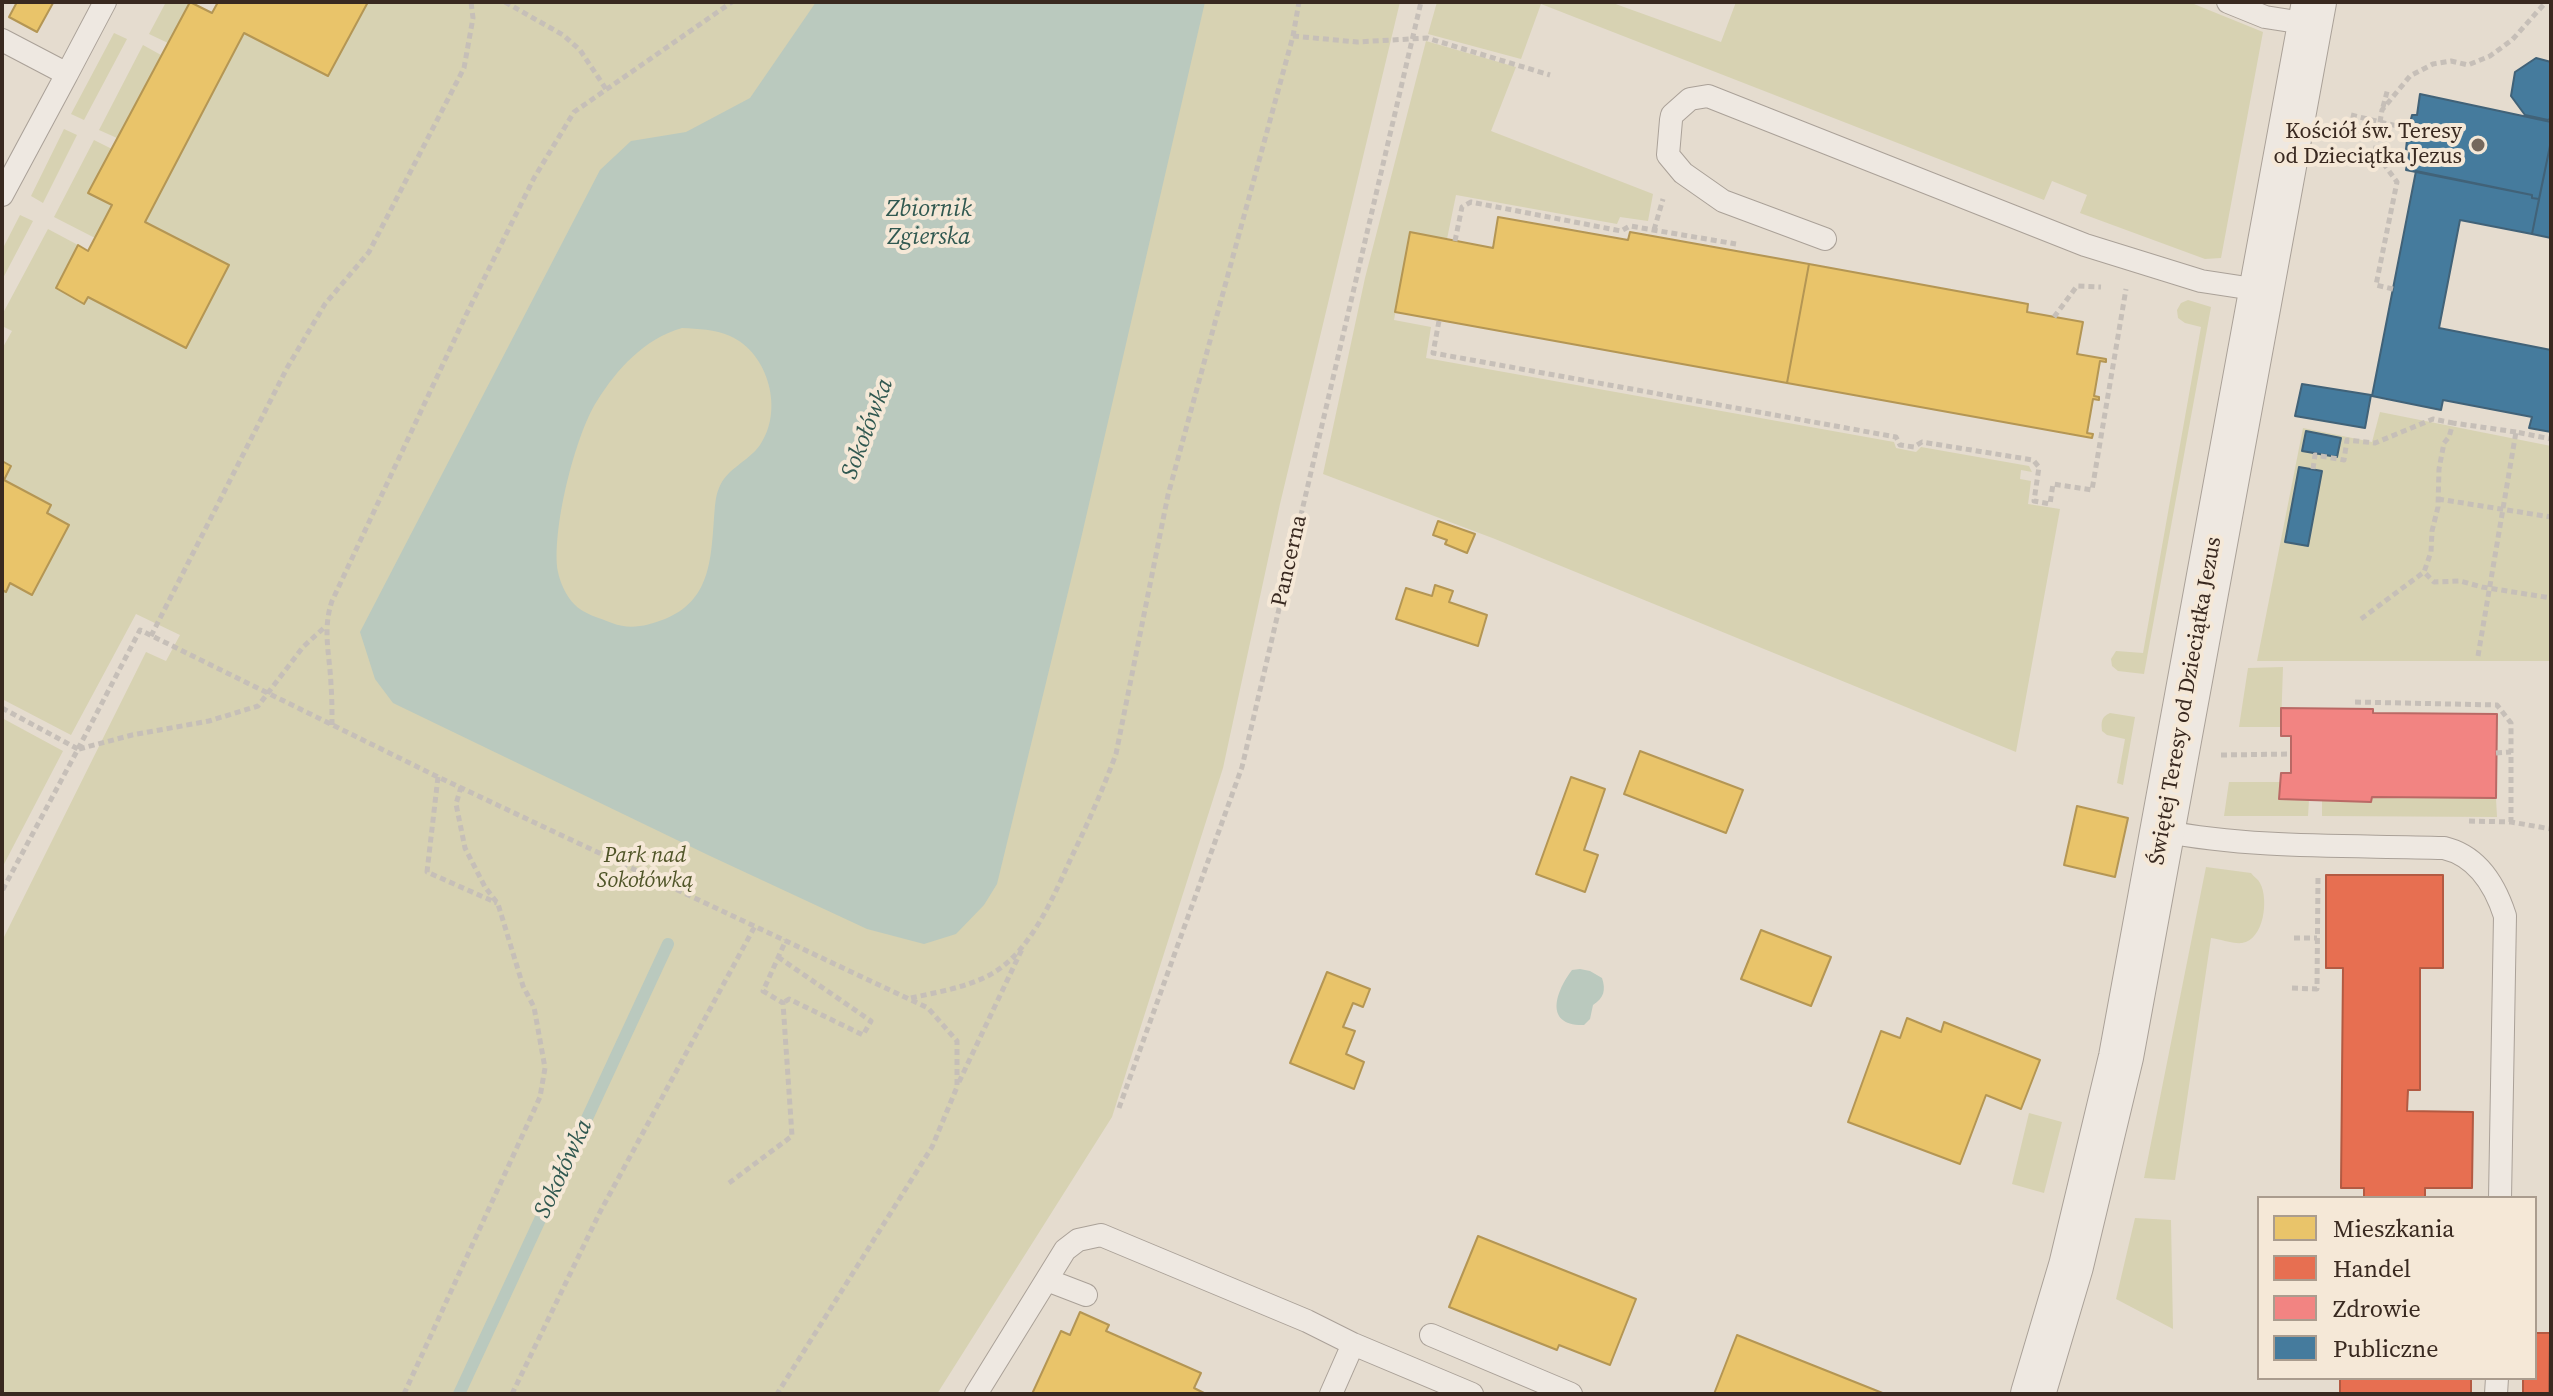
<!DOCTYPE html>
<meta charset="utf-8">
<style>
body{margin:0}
#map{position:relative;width:2553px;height:1396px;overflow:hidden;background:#e5dccf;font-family:"Source Serif 4",serif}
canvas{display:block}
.frame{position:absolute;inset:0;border:4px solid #392920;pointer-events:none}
.legend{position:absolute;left:2257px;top:1196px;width:280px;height:184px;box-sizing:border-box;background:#f5e8d7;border:2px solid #aa9c8e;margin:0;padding:10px 14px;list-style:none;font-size:24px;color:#392920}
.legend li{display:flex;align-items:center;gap:16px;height:40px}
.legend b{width:40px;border:2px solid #aa9c8e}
</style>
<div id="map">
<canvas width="2553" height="1396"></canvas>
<div class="frame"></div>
<ul class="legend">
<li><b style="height:22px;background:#e9c46a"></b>Mieszkania</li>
<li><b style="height:22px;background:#e76f51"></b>Handel</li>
<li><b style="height:22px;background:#f28482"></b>Zdrowie</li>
<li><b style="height:22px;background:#457b9d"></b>Publiczne</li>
</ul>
</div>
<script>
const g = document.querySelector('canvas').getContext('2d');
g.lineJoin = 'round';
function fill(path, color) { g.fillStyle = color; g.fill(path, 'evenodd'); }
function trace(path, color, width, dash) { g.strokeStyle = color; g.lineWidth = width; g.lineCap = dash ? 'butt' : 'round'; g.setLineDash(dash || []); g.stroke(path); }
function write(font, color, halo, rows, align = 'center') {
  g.font = font + ' "Source Serif 4",serif'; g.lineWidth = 8; g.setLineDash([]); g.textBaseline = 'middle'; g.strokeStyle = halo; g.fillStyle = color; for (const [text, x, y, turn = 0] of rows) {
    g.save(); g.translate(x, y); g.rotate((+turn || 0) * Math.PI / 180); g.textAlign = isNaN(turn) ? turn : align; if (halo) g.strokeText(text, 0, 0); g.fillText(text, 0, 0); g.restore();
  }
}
fill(new Path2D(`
 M166 2H190L168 43 149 34Z
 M368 2H1400L1280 504 1223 768 1112 1117 937 1394H2V941L146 652 166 661 180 635 136 614 71 735 2 699V590L10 583 32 594 69 525 47 513 51 504 4 480 11 466 2 461V349L12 331 2 326V315L48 229 78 245 56 288 84 303 88 297 186 348 229 265 145 222 244 33 328 76Z
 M1437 2H1610L1721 42 1736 2H2189L2263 32 2221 258 2205 259 2080 213 2087 195 2052 181 2044 200 1541 4 1521 59 1428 34Z
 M114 33 127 39 84 120 71 114Z
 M1426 41 1516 67 1491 131 1653 194 1648 221 1620 217 1617 224 1456 195 1447 239 1410 232 1394 320 1431 327 1426 358 1894 442 1896 448 1916 452 1921 447 2029 466 2032 472 2021 470 2020 479 2031 481 2028 504 2060 509 2016 752 1495 539 1323 474 1365 278Z
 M143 45 161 55 117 138 99 130Z
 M64 129 77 135 43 203 31 196Z
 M94 140 112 149 88 193 112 205 95 238 54 217Z
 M20 215 33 221 2 280V250Z
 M2188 300 2211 307 2144 674 2118 671 2112 666 2111 659 2116 651 2143 653 2201 327 2185 323 2178 318 2177 310 2181 303Z
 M2380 412 2551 446V661H2257L2303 428 2372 442Z
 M2283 667 2281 727H2239L2248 668Z
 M2110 713 2135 717 2123 785 2117 783 2125 739 2107 735 2102 731C2101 722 2101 717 2110 713Z
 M2 718 63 751 2 868Z
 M2229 782H2280V799L2309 800 2308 816H2224Z
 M2372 797 2496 798 2497 817 2322 816V801L2371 802Z
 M2206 867 2251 873C2254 877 2258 879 2260 883 2269 899 2264 940 2242 943 2233 944 2220 939 2211 938L2175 1180 2144 1178Z
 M2029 1113 2062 1122 2044 1193 2012 1184Z
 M2135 1218 2171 1220 2173 1329 2116 1299Z`), '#d7d2b2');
fill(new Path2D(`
 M816 2H1205L1080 543 997 884 984 905 956 934 924 944 867 929 708 855 393 703 375 679 360 632 600 170 631 141 686 132 750 98ZM682 328C698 329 715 329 730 336 769 353 784 411 760 445 748 462 727 468 719 488 715 497 715 508 714 518 711 560 710 601 665 619 647 626 630 630 612 623 600 618 583 614 574 604 566 596 560 582 558 572 551 532 575 435 597 401 617 369 644 339 682 328Z
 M1580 969 1590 971 1602 978C1606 990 1604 998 1593 1005L1590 1019 1584 1025C1543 1026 1556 991 1572 970Z`), '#bac9be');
const homes = new Path2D(`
 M17 2 53 3 37 32 9 17Z
 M190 2 212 13 218 2H368L328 76 244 33 145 222 229 265 186 348 88 297 84 304 56 288 78 245 88 251 112 205 88 193Z
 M1498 217 1628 240 1630 232 1809 264 1787 383 1395 312 1410 232 1493 248Z
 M1809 264 2028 304 2027 312 2083 322 2077 354 2106 359V362L2100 361 2094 396 2099 397V400L2093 399 2087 433 2093 434 2092 438 1787 383Z
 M2 461 11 466 4 480 51 505 47 513 69 525 32 595 10 583 6 592 2 590Z
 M1438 521 1475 534 1467 553 1445 544 1447 540 1433 535Z
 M1435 585 1453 591 1449 602 1487 615 1478 646 1396 619 1406 588 1432 596Z
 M1640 751 1743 790 1726 833 1624 794Z
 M1571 777 1605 789 1584 850 1598 855 1585 892 1536 874Z
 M2077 806 2128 818 2115 877 2064 865Z
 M1761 930 1831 957 1811 1006 1741 979Z
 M1327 972 1370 989 1363 1007 1353 1003 1343 1027 1355 1031 1346 1054 1364 1062 1354 1089 1290 1063Z
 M1907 1018 1941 1032 1944 1022 2040 1060 2021 1109 1986 1095 1960 1164 1848 1122 1881 1031 1900 1038Z
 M1478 1236 1636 1299 1610 1365 1559 1345 1557 1350 1449 1307Z
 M1080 1312 1109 1325 1106 1331 1201 1373 1194 1388 1206 1394H1032L1061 1331 1070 1335Z
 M1737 1335 1885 1394H1714Z`);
fill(homes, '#e9c46a');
trace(homes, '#b49654', 2);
const shops = new Path2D(`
 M2326 875H2443V968H2420V1090H2408L2407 1111 2473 1112 2472 1188H2425V1198H2364V1188H2341L2343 968H2326Z
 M2535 1333H2550L2549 1394H2523V1378H2535Z
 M2340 1378H2471V1394H2340Z`);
fill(shops, '#e76f51');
trace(shops, '#b35a42', 2);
const health = new Path2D(`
 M2281 708 2373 709V713L2497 714 2496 798 2372 797 2371 802 2279 799 2281 773H2291V736H2281Z`);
fill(health, '#f28482');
trace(health, '#ba6965', 2);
const public = new Path2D(`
 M2536 58 2551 62V118L2548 120 2525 115 2511 96 2515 72Z
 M2420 94 2551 122V141L2539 199 2532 198V195L2406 170 2410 150 2406 149 2407 140 2416 141 2419 124 2410 123 2412 115H2417Z
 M2551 141V238L2532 234Z
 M2416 171 2532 195V198L2539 199 2532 234 2460 220 2439 328 2551 350V432L2529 428 2532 417 2443 400 2441 410 2372 396Z
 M2302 384 2371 395 2365 428 2295 416Z
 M2306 431 2341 438 2337 457 2302 451Z
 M2299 467 2322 471 2308 546 2285 542Z`);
fill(public, '#457b9d');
trace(public, '#416278', 2);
trace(new Path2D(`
 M459 1394 668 944`), '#bac9be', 12);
const service = new Path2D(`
 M2228 2 2265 17 2310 24
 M2 40 67 74 2 195
 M67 74 105 2
 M1825 239 1723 201 1683 173 1668 155 1671 120 1672 115 1690 99 1708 96 2085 245 2201 281 2260 290
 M2162 831C2254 849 2351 845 2444 848 2478 856 2495 885 2505 916L2500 1198
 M1047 1280 1086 1295
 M1431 1335 1571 1394
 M976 1394 1065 1250 1078 1240 1101 1235 1307 1321 1353 1344 1472 1394
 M1331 1394 1353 1344
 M2496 1394 2497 1378`);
const tertiary = new Path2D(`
 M2033 1394 2071 1266 2121 1057 2314 2`);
trace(service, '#aaa198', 24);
trace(tertiary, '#aaa198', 46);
trace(new Path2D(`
 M505 2 563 35 580 50 606 89
 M1293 36 1357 42 1427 38 1550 75
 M2383 107 2388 88
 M2351 115 2418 131
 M1654 230 1663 199
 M1455 241 1462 207 1471 202 1621 231 1630 226 1736 244
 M2393 289 2376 285 2397 182 2375 152 2382 110 2410 76 2433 64 2451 61 2468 65 2490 56 2512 40 2546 2
 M2054 317 2077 286 2101 287
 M1439 321 1433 353 1896 437 1900 445 1914 447 1922 442 2033 460 2039 467 2034 501 2050 504 2053 484 2092 490 2126 289
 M2516 432 2453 423 2449 437 2444 443 2439 469 2438 507 2432 531 2431 552 2424 572 2434 582 2460 581 2482 587 2551 598
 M2313 469 2315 455 2344 460 2347 440 2375 443 2433 419 2453 423
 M2438 499 2551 517
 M2361 619 2424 572
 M151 636 287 368 325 304 369 252 464 68 473 18 471 2
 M2478 656 2516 432 2551 439
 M2355 702 2497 705 2511 723V752
 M2 708 78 749 2 891
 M332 725C332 712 332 698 331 685 330 656 322 630 332 601L466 315 534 178 574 112 732 2
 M78 749 140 630 438 777 928 1008 957 1041V1087L932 1147 777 1394
 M79 749 132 735 209 721 258 706 303 647 326 626
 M2496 753 2511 752V822
 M2221 755 2291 754
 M438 777 427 872 497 903
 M2469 821 2511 822 2551 829
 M2294 938H2317
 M778 957 871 1021 863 1035 789 999 783 1003
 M2292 988 2317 989 2318 876
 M911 998C938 992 969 987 993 973 1032 950 1054 895 1072 856 1088 823 1103 789 1116 754L1168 495 1293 36 1299 2
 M959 1082 1023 947
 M1119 1108 1242 767 1421 2
 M729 1183 792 1136 783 1003 763 991 786 940
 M404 1394 540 1097 545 1068 534 1007 523 986 498 904 485 887 465 848 456 804 461 787
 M512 1394 600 1212 755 926`), '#c6bfb8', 5, [6, 4]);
trace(service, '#eee8e1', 22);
trace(tertiary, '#eee8e1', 44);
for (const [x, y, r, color] of [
 [2478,145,8,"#75685d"]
]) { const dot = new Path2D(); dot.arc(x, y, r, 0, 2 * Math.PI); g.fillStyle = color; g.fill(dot); trace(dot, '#f5e8d7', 3); }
write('22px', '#392920', '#f5e8d7', [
 ["Kościół św. Teresy",2462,132],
 ["od Dzieciątka Jezus",2462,157]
], 'right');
write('22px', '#392920', '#f5e8d7', [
 ["Pancerna",1290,561,-77],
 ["Świętej Teresy od Dzieciątka Jezus",2186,701,-80]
]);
write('italic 22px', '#505528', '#f5e8d7', [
 ["Park nad",645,856],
 ["Sokołówką",645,881]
]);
write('italic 24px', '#305850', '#f5e8d7', [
 ["Zbiornik",929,210],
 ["Zgierska",929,238],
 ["Sokołówka",868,429,-69],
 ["Sokołówka",564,1169,-65]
]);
</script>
